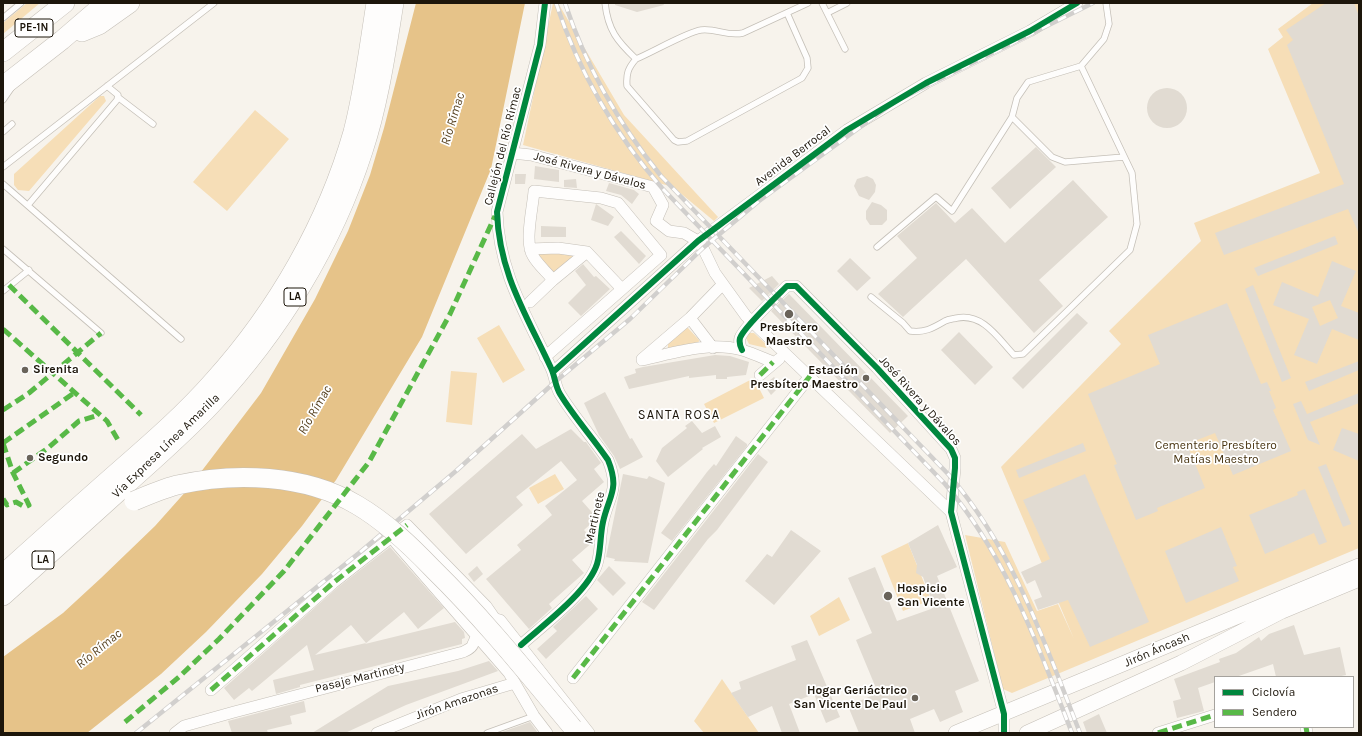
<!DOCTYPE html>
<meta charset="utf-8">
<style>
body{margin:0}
#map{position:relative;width:1362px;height:736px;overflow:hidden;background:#f7f3ec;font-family:Karla,sans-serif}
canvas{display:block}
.frame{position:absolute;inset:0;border:4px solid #1d160b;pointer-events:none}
.legend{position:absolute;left:1214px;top:676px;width:140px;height:52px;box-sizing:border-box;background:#fff;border:1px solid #a5a29d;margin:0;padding:5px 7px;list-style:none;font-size:12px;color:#1d160b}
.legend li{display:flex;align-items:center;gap:8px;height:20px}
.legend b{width:20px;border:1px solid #a5a29d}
</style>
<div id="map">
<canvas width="1362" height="736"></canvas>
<div class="frame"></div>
<ul class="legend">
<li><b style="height:5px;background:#00873e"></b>Ciclovía</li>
<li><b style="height:5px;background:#58b947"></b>Sendero</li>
</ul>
</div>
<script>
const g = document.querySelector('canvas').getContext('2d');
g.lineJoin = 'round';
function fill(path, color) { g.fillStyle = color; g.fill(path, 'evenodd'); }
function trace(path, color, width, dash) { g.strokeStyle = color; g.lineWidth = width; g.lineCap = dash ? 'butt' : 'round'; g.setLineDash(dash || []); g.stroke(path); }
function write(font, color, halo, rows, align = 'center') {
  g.font = font + ' Karla,sans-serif'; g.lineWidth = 3.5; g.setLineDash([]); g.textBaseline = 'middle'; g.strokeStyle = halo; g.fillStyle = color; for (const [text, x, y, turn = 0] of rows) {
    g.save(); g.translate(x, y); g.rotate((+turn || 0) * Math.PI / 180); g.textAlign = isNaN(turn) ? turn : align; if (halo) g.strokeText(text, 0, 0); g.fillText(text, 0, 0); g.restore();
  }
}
fill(new Path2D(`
 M27 3H40L3 34V23Z
 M553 3H558L624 115 718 217 714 221 673 187 523 145Z
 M1313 3H1359V548L1012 693 1003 689 965 535 1005 542 1037 611 1058 604 1074 639 1001 467 1121 344 1109 331 1201 241 1194 223 1320 173 1268 49 1283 37 1278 29Z
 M100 96H104L106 101 29 191 18 190 14 185V174Z
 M255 110 289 139 227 211 193 182Z
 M558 248 587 252 553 280 532 256Z
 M499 325 525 370 503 383 477 338Z
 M685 328H688L699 340 698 345 668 349V344Z
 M748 333H754L767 345 766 348 749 344 746 338Z
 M451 371 477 373 472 425 446 422Z
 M754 378 764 398 714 423 704 404Z
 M555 474 564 489 538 504 529 488Z
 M908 543 931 600 903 611 881 556Z
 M839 597 850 620 819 636 810 616Z
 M722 679 759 733H704L694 721Z`), '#f6deb7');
fill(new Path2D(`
 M416 3H525L491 169 422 337 336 480 302 526 262 574 206 632 161 674 87 733H3V657L63 613 101 578 155 526 188 489 261 393 315 299 348 231 370 175 384 128Z`), '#e6c389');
fill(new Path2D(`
 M615 3H663L664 5 637 12 615 5Z
 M1326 3H1354L1359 16V234L1348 209 1224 255 1215 233 1344 184 1287 45 1293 40 1286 30Z
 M1147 108a20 20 0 1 1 40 0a20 20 0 1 1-40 0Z
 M1036 147 1056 167 1010 209 991 188Z
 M535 166 559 170V182L534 179Z
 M515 174H526L525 184H515Z
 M867 176 873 179 876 185 875 192 869 200 859 196 854 186 857 179Z
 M576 179 577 188 564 187V180Z
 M1073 180 1108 217 1039 280 1063 306 1034 333 966 259 903 317 878 294 917 258 897 236 936 203 955 223 972 208 1005 243Z
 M609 183 634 190 639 194 632 204 621 195 606 191Z
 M872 202 881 205 887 210V220L882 225H870L866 219V211Z
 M596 204 614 217 608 226 591 220Z
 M541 226 566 227V237H541Z
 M621 231 646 256 639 264 614 237Z
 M1335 236 1338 244 1258 276 1254 268Z
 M850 258 871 278 857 291 837 271Z
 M1332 261 1356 271 1341 306 1359 313V340L1332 329 1317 364 1294 355 1309 319 1273 305 1282 282 1318 297ZM1330 300 1338 318 1320 326 1312 307Z
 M583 264 594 277 596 276 610 289 581 316 568 303 586 285 575 271Z
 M772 276 779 284 762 301 749 288Z
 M1253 285 1291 378 1282 382 1245 289Z
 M789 294 908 416 890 433 771 311Z
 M1227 303 1261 384 1267 382 1271 391H1269L1276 408 1273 410 1291 451 1233 475 1215 433 1187 444 1205 488 1157 508 1158 511 1136 520 1114 465 1117 464 1088 394 1160 364 1148 335Z
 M1077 313 1088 323 1023 389 1012 378Z
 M959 332 993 367 975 385 941 350Z
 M715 355 730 356 749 362 746 375 727 377V379H716V375L689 378V376L629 389 624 377 636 373 635 369 643 367Z
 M1359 361V370L1309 391 1305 382Z
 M774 377 781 385 771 395 764 385Z
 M605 392 630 439 632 438 643 457 620 469 614 456 599 435 584 403Z
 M1359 393V403L1310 422 1320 445 1308 440 1293 404 1301 401 1307 414Z
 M692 421 702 433 715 426 721 437 702 448 703 449 668 477 656 461 662 448 687 428 685 426Z
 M1342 428 1359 434V461L1333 450Z
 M571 429 584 442H586L601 463 594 469 604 482 582 501 597 518 584 530 594 541 572 560 584 573 549 604 552 608 529 629 486 579 521 550 517 545 552 515 545 506 577 480 561 461 516 497 523 505 466 554 429 514 522 434 536 449Z
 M736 436 747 444V446L672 541 661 533 707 472 714 464 716 466Z
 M1083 443 1086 451 1019 478 1016 470Z
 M758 454 768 462 717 530 708 539 654 610 642 602Z
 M1326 464 1351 524 1343 527 1318 467Z
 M623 474 647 479 649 476 665 483 648 563 614 561 615 559 606 557Z
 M1085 474 1149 622 1090 647 1068 600 1038 610 1034 600 1042 597 1035 580 1027 584 1021 572 1050 559 1023 500Z
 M1305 489 1327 542 1319 545 1314 533 1265 554 1249 515 1298 495 1297 492Z
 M938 525 957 567 937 576 979 681 955 691 963 712 940 722 934 709 910 719 915 733H859L848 706 878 693 856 640 872 633 848 578 875 567 897 621 931 609 934 607 923 577 916 573 917 565 908 543Z
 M1221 527 1237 566 1233 567 1239 581 1186 603 1165 551Z
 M791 530 821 551 774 605 745 581 767 554 772 557Z
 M390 547 444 608 418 629 404 612 365 644 455 622 464 632 465 638 462 639V644L300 685V687L276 694 273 680 314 670 307 645 252 691 249 688 234 700 224 688 337 588ZM351 625 366 643 315 655Z
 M477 566 483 574 474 582 468 574Z
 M609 566 626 583 613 596 597 580Z
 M586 596 598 609 546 659 537 649 557 631 553 627Z
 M1294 625 1304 655 1340 647 1346 675 1337 677H1276L1273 664 1236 677H1215V682L1198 688 1204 711 1177 718 1173 701 1181 699 1174 679 1220 662 1219 659 1236 653 1259 637 1261 641 1269 634Z
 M807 640 840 717 826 723 814 694 789 704 800 733H782L772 706 748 717 731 693 741 689 739 682 796 660 791 646Z
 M489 661 498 671 406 705 345 733H312L388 686 458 671Z
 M304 701 306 712 290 716 292 724 267 730 268 733H232L228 721Z
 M1099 714 1107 733H1087L1083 722Z
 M530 722 538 733H499Z`), '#e1dbd2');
const lane = new Path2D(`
 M605 3C608 30 617 41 636 59
 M822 3 845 49
 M787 13 807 58 808 68 802 78 687 141 678 142 674 140 627 86C626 74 628 68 636 59 651 53 687 32 701 30 716 28 728 37 743 33L808 3
 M827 13 847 3
 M3 18 21 3
 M119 98 153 124
 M3 100 12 87
 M1012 117 1052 157 1065 162 1124 157
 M3 132 12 124
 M3 167 214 3
 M3 184 181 339
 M28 205 117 100 118 95 107 86
 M877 247 936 197 952 211 1012 117 1017 98 1028 82 1081 66 1104 39 1109 24 1106 3
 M3 249 101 333
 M3 291 29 270
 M871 297 903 323 910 331C925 333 933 328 945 321 949 319 953 319 957 318 983 313 998 338 1014 355L1023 354 1130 250 1137 224 1132 173 1081 66
 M487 733 534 716`);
const street = new Path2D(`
 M512 153 531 155 653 187 663 205 656 221 669 231 684 233 698 241 703 248 715 273 746 316 951 512
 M530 249 558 248 587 252 622 289
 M530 302 553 280 587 252
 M690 318 713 348
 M742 350C740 346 739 342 740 338 743 328 778 295 787 286H796L877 368 951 449 955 458V468L951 512 1004 714V733
 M545 357 661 255 618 203 601 198 534 191C533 207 524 243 533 256 538 265 547 272 553 280
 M642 359 690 318 723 284
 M642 360C674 353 709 341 742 350 752 353 763 358 773 362
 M553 372 698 241 847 130 926 83 1030 31 1077 3
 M760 375 779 359
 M396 543 509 673 534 716 547 733
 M521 645C543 625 588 592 597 564 601 551 600 535 603 522 609 495 620 490 608 460 593 438 574 417 560 394 555 386 555 376 551 368 526 314 499 273 497 212L540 45 545 3
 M573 678 810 376
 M211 690 333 583 407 525 486 606 495 619
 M1306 727 1307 733
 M175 733 184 726 234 712 463 652C467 650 472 648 473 644 479 632 481 615 500 620L589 733
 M377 733 461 699 515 683
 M1158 733 1215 715`);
const secondary = new Path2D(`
 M956 733 1359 566
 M1027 733 1181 663 1282 611 1359 579`);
const highway = new Path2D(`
 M82 32 99 25 130 3
 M3 52 65 3
 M3 86 62 40 105 3
 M3 574C43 538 82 503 122 468 154 440 186 412 214 380 277 310 327 223 353 132 364 90 369 46 376 3
 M3 596C44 559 85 522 126 485 155 459 185 433 212 404 279 332 333 245 363 151 379 103 386 52 394 3`);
trace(lane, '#c4bfb7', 7);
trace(street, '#c4bfb7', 12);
trace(secondary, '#c4bfb7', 16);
trace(highway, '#c4bfb7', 20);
trace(lane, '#fefdfc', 5.5);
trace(street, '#fefdfc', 11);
trace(secondary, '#fefdfc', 15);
trace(highway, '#fefdfc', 19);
const rail = new Path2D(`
 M556 3C579 72 614 133 662 188L945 484C1007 557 1038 646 1072 733
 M565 3C586 67 619 124 661 176L949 475C1014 551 1044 641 1080 733
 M136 733 359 553 456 471 556 381 630 319 703 248 759 201 896 101 1093 3`);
trace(rail, '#d1cfcd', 4.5);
trace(rail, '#fff', 3, [9]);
const highwayBridge = new Path2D(`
 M134 501C148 495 162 489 177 485 234 472 305 474 357 505 386 522 410 545 433 569 484 619 528 674 573 728`);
trace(highwayBridge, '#c4bfb7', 20, []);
trace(highwayBridge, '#fefdfc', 19);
trace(new Path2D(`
 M9 285 141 415
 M3 329 107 421 118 440
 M760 375 773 362
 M3 410 29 393 101 333
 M3 443 13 473 29 505 25 507 16 502 7 505 3 499
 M3 443 74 393
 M13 473 48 448 79 421 99 415
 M573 678 810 376
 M211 690 333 583 407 525
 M125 722 179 677 219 639 284 571 369 462 450 314 495 216
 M1306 727 1307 733
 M1158 733 1215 715`), '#58b947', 5, [10, 5]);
trace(new Path2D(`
 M742 350C740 346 739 342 740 338 743 328 778 295 787 286H796L877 368 951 449 955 458V468L951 512 1004 714V733
 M553 372 698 241 847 130 926 83 1030 31 1077 3
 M521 645C543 625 588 592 597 564 601 551 600 535 603 522 609 495 620 490 608 460 593 438 574 417 560 394 555 386 555 376 551 368 526 314 499 273 497 212L540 45 545 3`), '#00873e', 6);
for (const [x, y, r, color] of [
 [789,314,5,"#69635a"],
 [25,370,4,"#69635a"],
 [866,378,4,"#69635a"],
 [30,458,4,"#69635a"],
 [888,596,5,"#69635a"],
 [915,698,4,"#69635a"]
]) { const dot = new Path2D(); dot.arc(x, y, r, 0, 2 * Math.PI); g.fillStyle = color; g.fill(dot); trace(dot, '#fff', 1.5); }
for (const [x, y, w] of [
 [34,28,38],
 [295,297,22],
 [43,560,22]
]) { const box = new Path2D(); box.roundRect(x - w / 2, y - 9, w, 18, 3); g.fillStyle = '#fff'; g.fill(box); trace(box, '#1d160b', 1); }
write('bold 11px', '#1d160b', null, [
 ["PE-1N",34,28],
 ["LA",295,297],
 ["LA",43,560]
]);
write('12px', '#1d160b', '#fff', [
 ["Callejón del Río Rímac",503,146,-76],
 ["Avenida Berrocal",793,156,-37],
 ["José Rivera y Dávalos",590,171,15],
 ["José Rivera y Dávalos",920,401,48],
 ["Vía Expresa Línea Amarilla",166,446,-44],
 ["Martinete",595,518,-77],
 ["Jirón Áncash",1157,650,-23],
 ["Pasaje Martinety",360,678,-14],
 ["Jirón Amazonas",457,702,-19]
]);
write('bold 12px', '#1d160b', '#fff', [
 ["Presbítero",789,328,"center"],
 ["Maestro",789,342,"center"],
 ["Sirenita",33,370],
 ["Estación",858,371,"right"],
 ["Presbítero Maestro",858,385,"right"],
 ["Segundo",38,458],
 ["Hospicio",897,589],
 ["San Vicente",897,603],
 ["Hogar Geriáctrico",907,691,"right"],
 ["San Vicente De Paul",907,705,"right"]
], 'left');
write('12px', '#483411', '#fff', [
 ["Cementerio Presbítero",1216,446],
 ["Matías Maestro",1216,460]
]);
write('italic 13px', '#584321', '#fff', [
 ["Río Rímac",453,119,-73],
 ["Río Rímac",315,410,-60],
 ["Río Rímac",99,649,-39]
]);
g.letterSpacing = '1px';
write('13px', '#1d160b', '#fff', [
 ["SANTA ROSA",679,415]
]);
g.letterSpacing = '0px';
</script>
